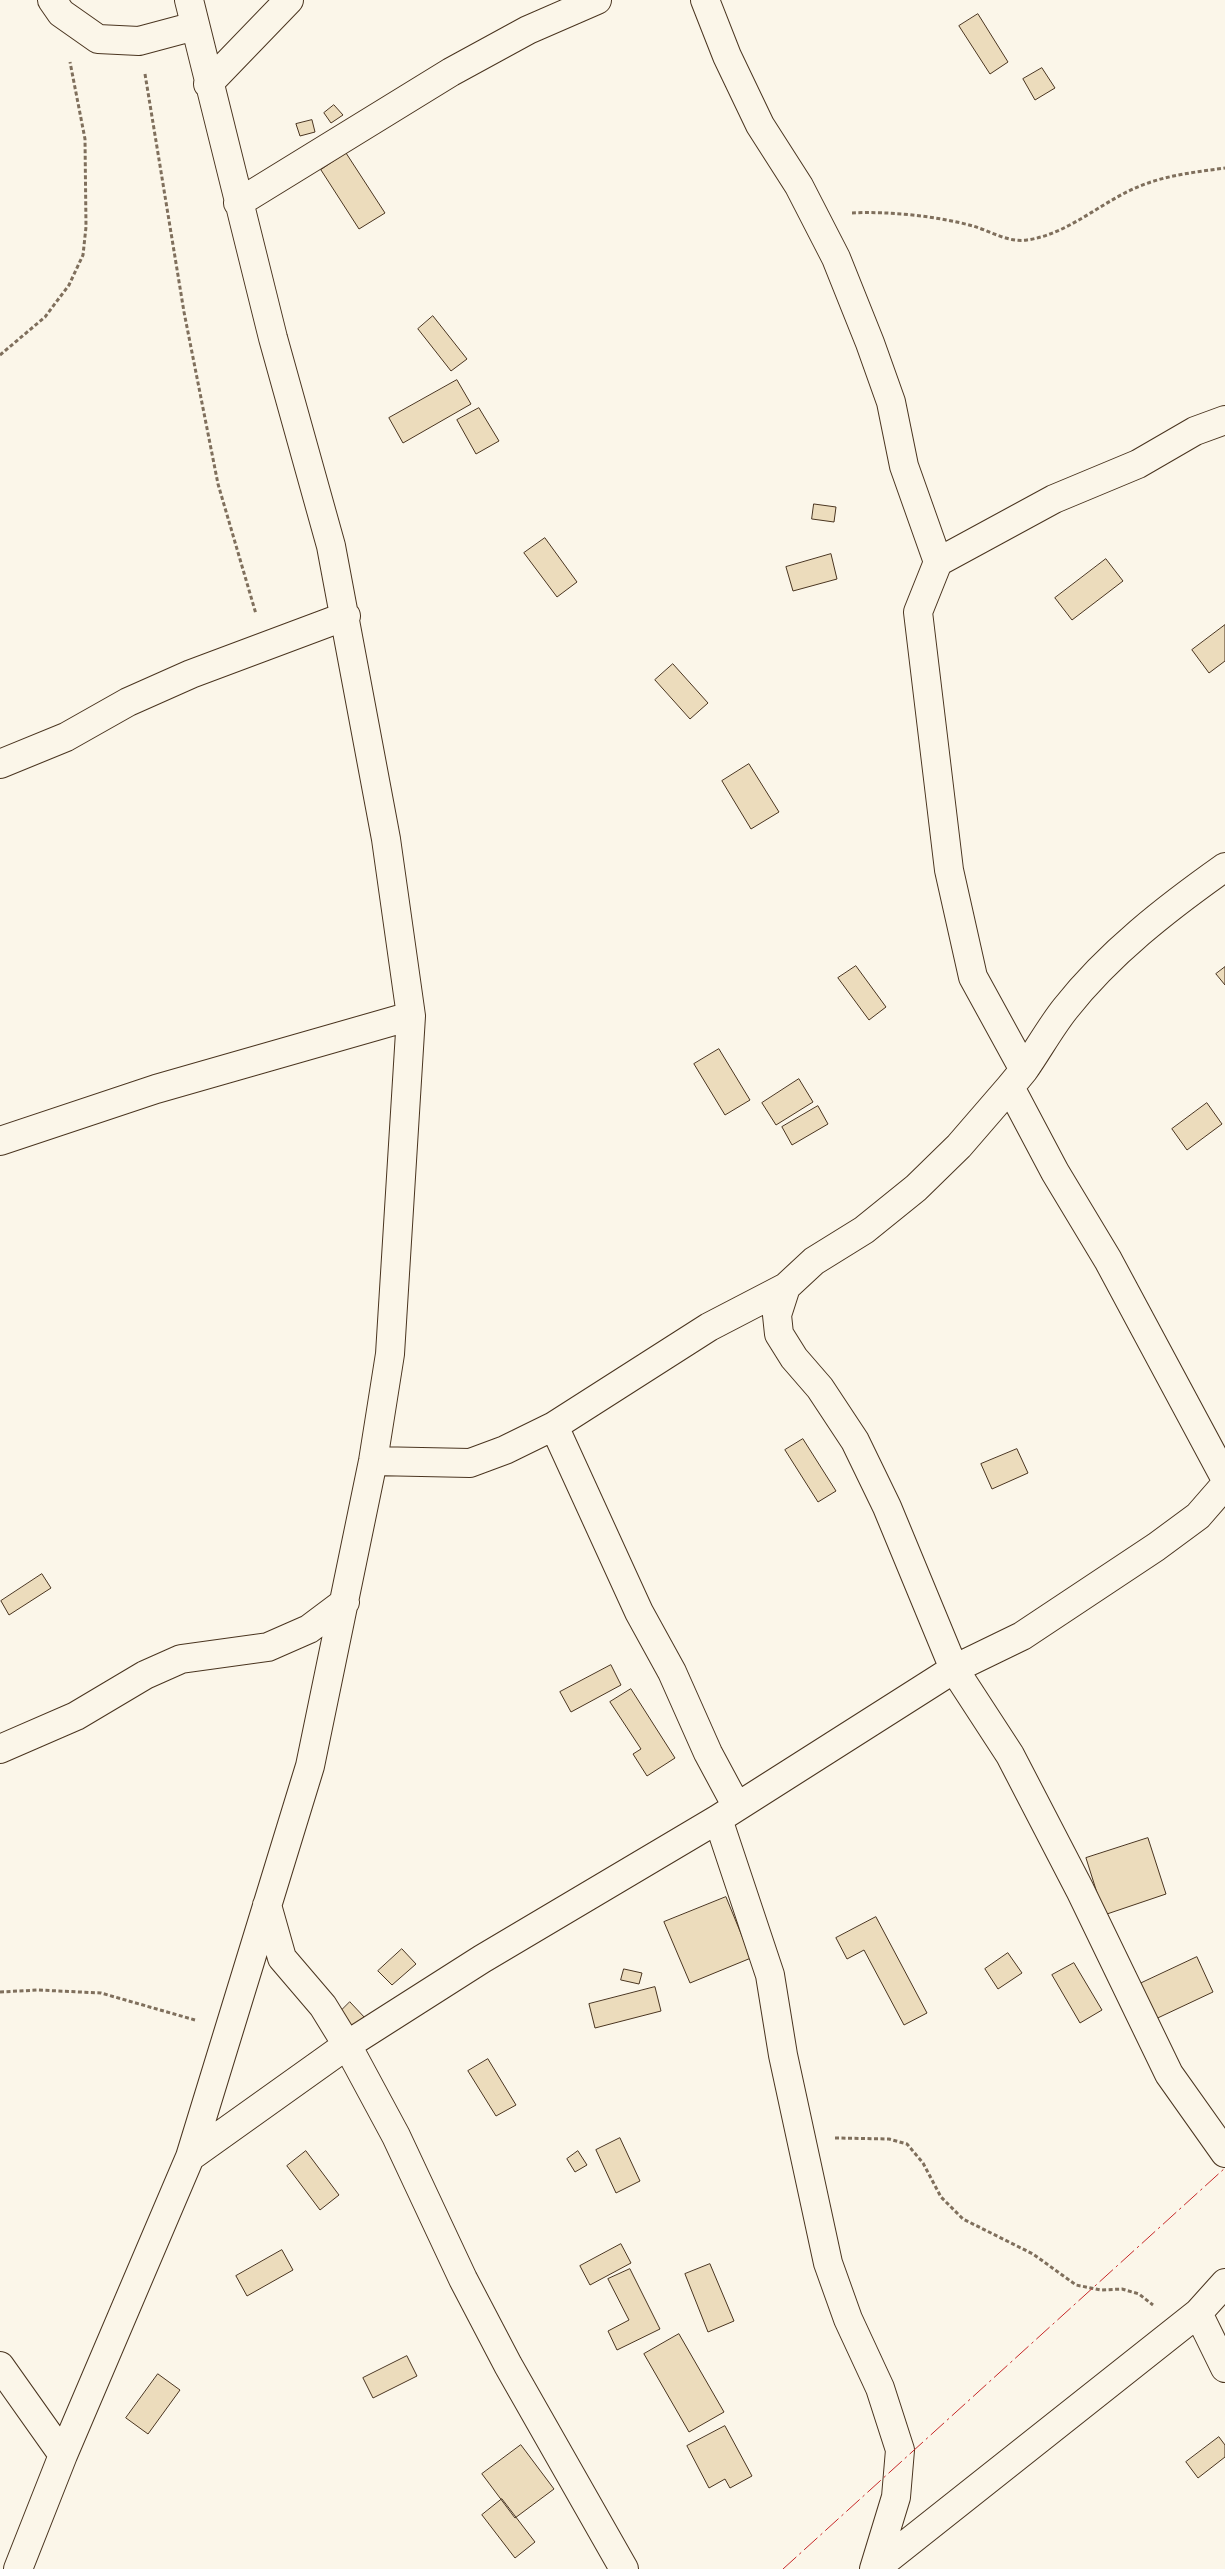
<!DOCTYPE html>
<style>
body{margin:0}
canvas{display:block;background:#fbf6e9}
</style>
<canvas width="1225" height="2569"></canvas>
<script>
const g = document.querySelector('canvas').getContext('2d');
g.lineJoin = 'round';
function fill(path, color) { g.fillStyle = color; g.fill(path, 'evenodd'); }
function trace(path, color, width, dash) { g.strokeStyle = color; g.lineWidth = width; g.lineCap = dash ? 'butt' : 'round'; g.setLineDash(dash || []); g.stroke(path); }
const building = new Path2D(`
 M978 14 1008 62 990 74 959 26Z
 M1042 68 1055 88 1035 100 1023 79Z
 M334 105 343 115 331 123 324 113Z
 M312 120 315 132 300 136 296 124Z
 M346 153 385 213 359 229 321 170Z
 M433 316 467 359 451 371 418 329Z
 M457 380 471 404 403 443 389 418Z
 M479 408 499 441 476 454 457 420Z
 M814 504 836 507 834 522 812 519Z
 M545 538 577 582 557 597 524 553Z
 M831 554 837 579 793 591 786 567Z
 M1106 559 1123 581 1072 620 1055 598Z
 M1225 625V661L1209 673 1192 650Z
 M673 664 708 703 690 719 655 680Z
 M749 764 779 812 751 829 722 781Z
 M856 966 886 1007 869 1020 838 978Z
 M1225 967V985L1216 974Z
 M719 1049 750 1100 725 1115 694 1064Z
 M799 1079 813 1102 776 1125 762 1103Z
 M1207 1103 1222 1124 1187 1150 1172 1129Z
 M818 1106 828 1124 792 1145 782 1127Z
 M803 1439 836 1491 818 1502 785 1450Z
 M1017 1449 1028 1473 992 1489 981 1464Z
 M42 1574 51 1588 9 1615 1 1601Z
 M611 1665 621 1685 571 1712 560 1692Z
 M631 1689 675 1758 647 1776 633 1754 641 1749 610 1702Z
 M1148 1838 1166 1894 1104 1915 1086 1858Z
 M726 1897 751 1958 690 1983 664 1922Z
 M876 1917 927 2013 904 2025 864 1950 847 1959 836 1938Z
 M402 1949 416 1964 392 1985 378 1971Z
 M1008 1953 1022 1973 998 1989 985 1969Z
 M1197 1957 1213 1992 1147 2023 1131 1988Z
 M1074 1963 1102 2010 1080 2023 1052 1975Z
 M624 1969 642 1973 639 1984 621 1980Z
 M655 1987 661 2011 595 2028 589 2004Z
 M350 2002 366 2019 353 2032 337 2015Z
 M488 2059 516 2105 496 2116 468 2071Z
 M620 2138 640 2181 616 2193 596 2150Z
 M306 2151 339 2195 320 2210 287 2166Z
 M578 2151 587 2165 575 2172 567 2159Z
 M621 2244 631 2263 590 2285 580 2266Z
 M282 2250 293 2270 247 2296 236 2276Z
 M710 2264 734 2321 708 2332 685 2274Z
 M630 2269 660 2329 617 2350 608 2331 629 2320 608 2279Z
 M679 2334 724 2412 689 2432 644 2354Z
 M407 2356 417 2376 373 2398 363 2378Z
 M158 2374 180 2390 148 2434 126 2418Z
 M725 2426 752 2476 730 2488 725 2479 709 2488 687 2446Z
 M1219 2437 1225 2445V2457L1198 2478 1186 2462Z
 M521 2445 554 2489 515 2518 482 2474Z
 M502 2499 535 2542 515 2558 482 2515Z`);
fill(building, '#ecdcbc');
trace(building, '#4a3520', 1);
const street = new Path2D(`
 M52 0 61 13 98 39 139 41 195 26
 M705 0 727 56 760 125 799 186 836 258 870 343 891 402 904 466 938 562 918 612 949 870 973 977 1024 1070 1010 1087 1055 1172 1108 1260 1225 1478
 M208 84 289 0
 M238 203 451 72 528 30 597 0
 M938 562 1054 499 1138 464 1195 431 1225 420
 M0 764 66 737 128 702 191 674 346 616
 M1024 1070C1038 1050 1050 1028 1065 1009 1109 953 1167 908 1225 867
 M1010 1087 959 1146 916 1188 864 1230 814 1261 786 1287 777 1315 779 1334 794 1358 820 1388 855 1441 887 1507 954 1669 1010 1755 1080 1890 1169 2074 1225 2153
 M0 1141 156 1089 411 1016
 M554 1426 639 1612 672 1672 708 1753 737 1807
 M373 1461 470 1463 505 1450 554 1426 709 1327 786 1287
 M0 1749 76 1716 145 1675 181 1659 268 1647 309 1629 345 1602
 M718 1819 770 1975 783 2055 828 2263 848 2319 880 2388 900 2450 896 2497 874 2569
 M267 1905 282 1958 323 2006 347 2045 396 2136 463 2279 508 2365 624 2569
 M190 2157 347 2045 482 1959 718 1819 954 1669 1022 1636 1156 1547 1198 1516 1225 1485
 M1198 2313 1225 2368
 M0 2366 63 2455
 M18 2569 63 2455 190 2157 310 1766 373 1461 390 1354 411 1016 386 839 331 546 273 338 189 0
 M875 2569 1198 2313 1225 2283`);
trace(street, '#4a3520', 30);
trace(new Path2D(`
 M145 74 184 312 218 484 256 614
 M852 213C888 211 937 216 973 226 990 231 1009 243 1027 240 1069 234 1102 201 1140 186 1167 175 1196 172 1225 168
 M0 355 45 317 69 285 83 255 86 227 85 139 70 62
 M0 1992 38 1990 101 1993 195 2020
 M835 2138 889 2139 907 2144 923 2163 941 2197 963 2219 1033 2254 1076 2285 1101 2290 1122 2289 1139 2294 1153 2305`), '#7f6f5c', 3, [4, 2.5]);
trace(street, '#fbf6e9', 28);
trace(new Path2D(`
 M783 2569 1225 2168`), '#c62828', 1, [18, 4, 2.5, 4]);
</script>
